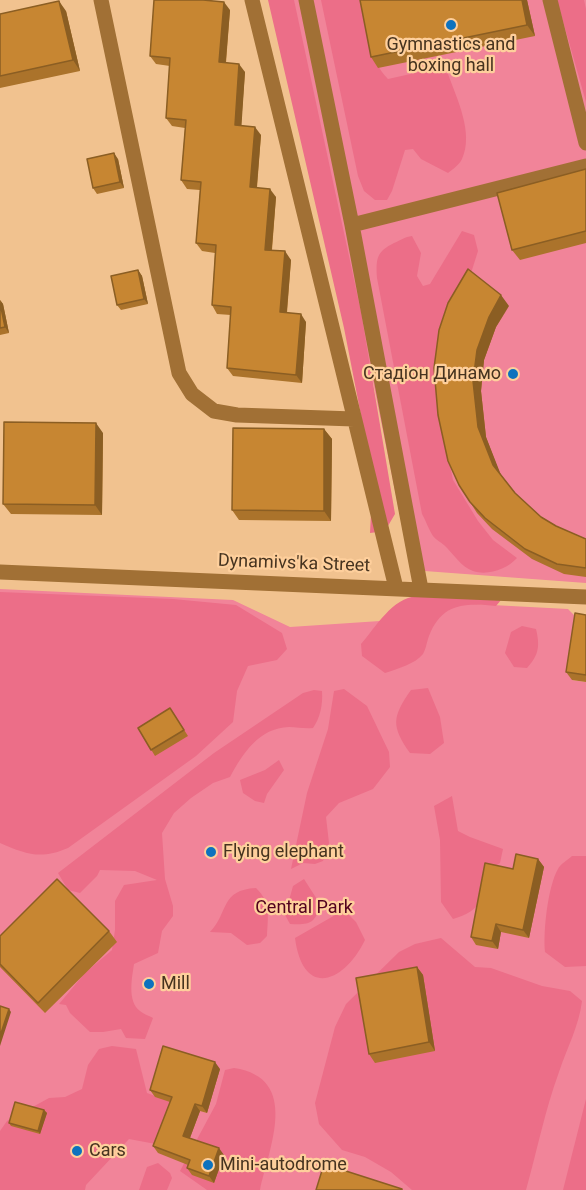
<!DOCTYPE html>
<meta charset="utf-8">
<style>
body{margin:0}
canvas{display:block;background:#f1c28f}
</style>
<canvas width="586" height="1190"></canvas>
<script>
const g = document.querySelector('canvas').getContext('2d');
g.lineJoin = 'round';
function fill(path, color) { g.fillStyle = color; g.fill(path, 'evenodd'); }
function trace(path, color, width, dash) { g.strokeStyle = color; g.lineWidth = width; g.lineCap = dash ? 'butt' : 'round'; g.setLineDash(dash || []); g.stroke(path); }
function write(font, color, halo, rows, align = 'center') {
  g.font = font + ' Roboto,sans-serif'; g.lineWidth = 4.5; g.setLineDash([]); g.textBaseline = 'middle'; g.strokeStyle = halo; g.fillStyle = color; for (const [text, x, y, turn = 0] of rows) {
    g.save(); g.translate(x, y); g.rotate((+turn || 0) * Math.PI / 180); g.textAlign = isNaN(turn) ? turn : align; if (halo) g.strokeText(text, 0, 0); g.fillText(text, 0, 0); g.restore();
  }
}
fill(new Path2D(`
 M287 0H586V583L411 570 362 327Z
 M0 589 233 600 290 627 395 620 454 603 568 609 581 622 572 680 586 682V1190H0Z`), '#f18499');
fill(new Path2D(`
 M268 0H294L361 312 395 514 385 531 370 533 373 477 344 328Z
 M321 0H361C367 26 368 59 388 79L433 69 448 74C457 99 474 133 462 159 459 165 453 169 448 173L421 159 413 149 405 150 392 191 387 200H375L364 191 358 176Z
 M557 0H584L586 9V102Z
 M462 231 474 235 478 251 472 270 452 300 438 407 453 480 478 521 493 540 517 558C507 569 488 576 473 571 461 567 453 553 444 545 441 542 436 540 433 536 429 530 426 521 422 514L377 278C376 259 376 252 394 243 401 240 405 237 412 236L421 253 417 276 423 286 430 284Z
 M0 592 173 599 236 605 282 633 287 649 277 660 248 666 237 691 233 722 196 756 68 848C40 860 26 854 0 843Z
 M417 596 501 600 496 606C464 603 442 603 429 636 427 641 426 649 423 654 415 664 397 669 385 673L362 656 361 644C376 627 392 598 417 596Z
 M522 626 536 629C540 646 539 655 527 668L514 667 505 653 511 632Z
 M428 688 440 717 444 743 430 754 410 753C391 726 392 717 411 690Z
 M344 689 367 706 389 752 390 767 373 789 339 803 326 817 329 843 323 861 315 864 303 863 291 869 307 793 328 729 334 691Z
 M314 690 322 691C323 705 320 718 313 728 305 729 297 727 289 727 259 728 243 753 230 777L213 783 191 798 174 813 162 833 165 879 173 906V916L162 931 158 953 134 964C132 978 127 1001 140 1011 143 1014 150 1016 153 1018L145 1039 126 1038 121 1029 103 1032H90L70 1013 66 1005 59 1004 85 973 112 950 115 930V901L124 885 157 880 135 871 100 870 97 876 80 893 68 890 58 873 214 753 303 693Z
 M279 760 284 770 267 794 264 803 255 801 243 793 240 780 265 770Z
 M452 796 458 831 470 837 503 849 500 863 489 870C481 898 484 910 453 919L441 902 440 840 434 806Z
 M572 856H586V966L565 967 545 952C543 931 548 886 558 869 560 864 568 860 572 856Z
 M304 879 320 904C316 924 309 925 290 924L285 915 293 886Z
 M256 888C271 902 268 916 267 936L260 943 247 945 231 933 210 932C229 912 220 890 256 888Z
 M344 910 356 922 365 940C344 983 303 999 295 938Z
 M441 938 475 967 491 968 542 986 570 991 582 1001C579 1026 567 1048 559 1072 545 1110 537 1151 526 1190H412L391 1172 365 1157 342 1150 319 1124 315 1103 335 1027 346 1004 399 952 415 944Z
 M112 1046 136 1049 147 1093 177 1104 161 1145 129 1139 86 1185 85 1190H0V1131L7 1121 49 1098 65 1097 82 1089 88 1065 99 1049Z
 M234 1068C301 1078 269 1148 260 1190H207L180 1171 216 1104 225 1070Z
 M586 1099V1190H563Z
 M158 1163 170 1173 172 1178 167 1190H139L147 1167Z`), '#ec6e88');
trace(new Path2D(`
 M101 0 179 373 192 394 214 411 237 415 354 419
 M252 0 396 588
 M306 0 352 225 421 589
 M550 0 586 143
 M352 225 586 166
 M0 572 586 597`), '#a17035', 15);
fill(new Path2D(`
 M527 0 535 36 378 68 371 57Z
 M230 10 226 63 245 72 241 125 261 135 257 188 276 197 272 250 291 260 287 313 306 322 302 383 233 376 227 368 231 315 217 314 212 305 215 253 202 251 196 243 200 190 187 189 181 180 185 128 172 126 166 118 170 66 156 64 150 56Z
 M66 11 80 71 0 88V14Z
 M118 159 124 188 97 194 93 188Z
 M586 169V243L520 260 512 250Z
 M138 270 142 276 148 304 121 310 117 305Z
 M0 300 3 304 9 333 0 335Z
 M509 306 496 327 484 360 481 391 486 437 500 474 515 493 541 517 556 526 586 539V577L564 574 532 559 492 529 477 513 470 502 438 415Z
 M324 429 332 439 331 521 239 520 232 510Z
 M103 433 102 515 11 514 3 504Z
 M586 615V682L572 680 566 672Z
 M170 708 188 736 155 756 138 728Z
 M538 859 544 867 529 938 501 932 498 949 476 945 471 937Z
 M109 931 117 942 45 1013 0 967V936Z
 M417 967 423 975 435 1051 375 1063 369 1054Z
 M220 1069 207 1113 200 1111 190 1138 224 1155 214 1183 192 1175 187 1168 188 1165 158 1153 153 1146 170 1102 155 1097 150 1090Z
 M44 1110 47 1113 40 1134 11 1126 9 1123Z`), '#ab732b');
fill(new Path2D(`
 M522 0H527L535 36 527 25Z
 M59 1 66 11 80 71 73 60Z
 M224 2 230 10 225 71 219 62Z
 M239 64 245 72 241 133 235 125Z
 M255 127 261 135 256 196 250 187Z
 M114 153 118 159 124 188 120 182Z
 M270 189 276 197 271 258 265 250Z
 M285 251 291 260 286 321 280 312Z
 M138 270 142 276 148 304 144 299Z
 M501 295 509 306 496 327 484 360 481 391 486 437 501 475 493 465 478 427 473 381 477 350 489 317Z
 M0 300 3 304 9 333 5 327Z
 M301 314 306 322 302 383 296 375Z
 M96 423 103 433 102 515 95 505Z
 M324 429 332 439 331 521 324 511Z
 M538 859 544 867 529 938 523 930Z
 M496 924 501 932 498 949 492 941Z
 M417 967 423 975 435 1051 429 1042Z
 M9 1009 11 1012 0 1046V1036Z
 M215 1062 220 1069 207 1113 202 1106Z
 M195 1104 200 1111 188 1143 183 1136Z
 M44 1110 47 1113 40 1134 38 1131Z
 M219 1148 224 1155 214 1183 209 1176Z`), '#8b5e23');
const building = new Path2D(`
 M154 0H203L224 2 219 62 239 64 235 125 255 127 250 187 270 189 265 250 285 251 280 312 301 314 296 375 227 368 231 307 212 305 216 245 196 243 201 182 181 180 186 120 166 118 170 58 150 56Z
 M360 0H522L527 25 371 57Z
 M59 1 73 60 0 76V14Z
 M114 153 120 182 93 188 87 159Z
 M586 169V231L512 250 497 193Z
 M468 269 501 295 489 317 477 350 473 381 478 427 493 465 515 493 541 517 556 526 586 539V568L557 564 525 549 485 518 470 502 459 485 448 461 438 415 434 368 439 330 448 303Z
 M138 270 144 299 117 305 111 276Z
 M0 303 5 327 0 328Z
 M4 422 96 423 95 505 3 504Z
 M233 428 324 429V511L232 510Z
 M575 613 586 615V675L566 672Z
 M170 708 184 730 151 750 138 728Z
 M516 854 538 859 523 930 496 924 492 941 471 937 485 863 513 869Z
 M57 879 109 931 38 1003 0 964V936Z
 M417 967 429 1042 369 1054 356 978Z
 M0 1006 9 1009 0 1036Z
 M163 1046 215 1062 202 1106 195 1104 183 1136 219 1148 209 1176 187 1168 190 1160 153 1146 172 1097 150 1090Z
 M15 1102 44 1110 38 1131 9 1123Z
 M324 1164 402 1189V1190H316Z`);
fill(building, '#c78632');
trace(building, '#8b5e23', 1.5);
for (const [x, y, r, color] of [
 [451,25,6,"#0d72be"],
 [513,374,6,"#0d72be"],
 [211,852,6,"#0d72be"],
 [149,984,6,"#0d72be"],
 [77,1151,6,"#0d72be"],
 [208,1165,6,"#0d72be"]
]) { const dot = new Path2D(); dot.arc(x, y, r, 0, 2 * Math.PI); g.fillStyle = color; g.fill(dot); trace(dot, '#fecf9c', 2); }
write('18px', '#46331f', '#fecf9c', [
 ["Gymnastics and",451,45,"center"],
 ["boxing hall",451,66,"center"],
 ["Стадіон Динамо",501,374,"right"],
 ["Flying elephant",223,852],
 ["Mill",161,984],
 ["Cars",89,1151],
 ["Mini-autodrome",220,1165]
], 'left');
write('18px', '#46331f', '#fecf9c', [
 ["Dynamivs'ka Street",294,564,2]
]);
write('18px', '#52011e', '#fecf9c', [
 ["Central Park",304,908]
]);
</script>
